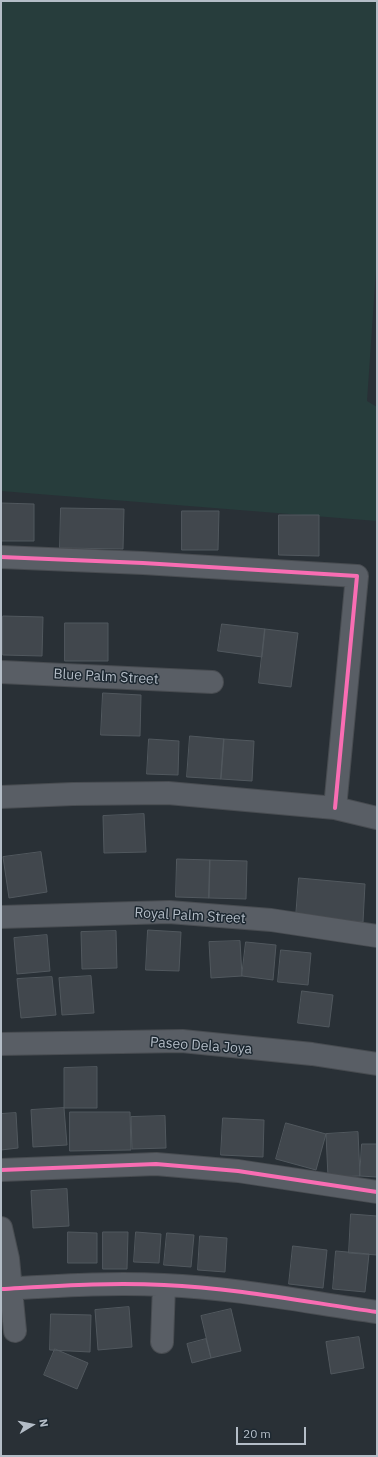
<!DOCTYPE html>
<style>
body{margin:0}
#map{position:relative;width:378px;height:1457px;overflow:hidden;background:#293036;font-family:"IBM Plex Sans",sans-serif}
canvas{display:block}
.frame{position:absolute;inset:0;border:2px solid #b4bdc7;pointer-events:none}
.north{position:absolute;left:12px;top:1405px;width:40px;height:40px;-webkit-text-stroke:3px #1d2831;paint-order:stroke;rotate:80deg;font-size:11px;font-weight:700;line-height:16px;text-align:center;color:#b4bdc7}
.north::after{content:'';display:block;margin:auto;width:14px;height:18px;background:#b4bdc7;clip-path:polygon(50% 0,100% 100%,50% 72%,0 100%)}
.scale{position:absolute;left:236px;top:1427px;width:70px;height:18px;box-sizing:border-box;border:2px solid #b4bdc7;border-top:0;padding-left:5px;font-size:12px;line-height:14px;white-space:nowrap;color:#b4bdc7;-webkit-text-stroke:3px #1d2831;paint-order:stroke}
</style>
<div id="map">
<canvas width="378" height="1457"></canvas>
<div class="frame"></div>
<div class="north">N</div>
<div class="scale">20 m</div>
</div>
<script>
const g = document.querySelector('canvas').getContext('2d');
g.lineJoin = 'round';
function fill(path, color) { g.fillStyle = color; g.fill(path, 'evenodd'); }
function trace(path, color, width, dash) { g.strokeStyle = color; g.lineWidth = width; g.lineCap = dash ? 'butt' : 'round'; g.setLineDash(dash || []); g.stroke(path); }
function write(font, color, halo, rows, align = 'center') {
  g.font = font + ' "IBM Plex Sans",sans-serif'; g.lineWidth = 3; g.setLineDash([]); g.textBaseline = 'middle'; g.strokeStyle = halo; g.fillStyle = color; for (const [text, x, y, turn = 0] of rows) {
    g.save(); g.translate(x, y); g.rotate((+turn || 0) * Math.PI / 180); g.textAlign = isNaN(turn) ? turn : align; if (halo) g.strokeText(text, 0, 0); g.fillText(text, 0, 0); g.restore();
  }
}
fill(new Path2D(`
 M1 1H377V256L367 401 377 407V521L1 491Z`), '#273d3c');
const building = new Path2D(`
 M1 503 34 504V541H1Z
 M61 508 124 509 123 549 60 548Z
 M182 511H219L218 550H182Z
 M279 515H319V556L279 555Z
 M3 616 43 617 42 656 3 655Z
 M65 623H108V661H65Z
 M222 624 265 629 262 657 218 651Z
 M265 629 298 633 291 687 259 683Z
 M103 693 141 695 140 736 101 735Z
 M190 736 224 739 221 779 187 777Z
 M149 739 179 741 178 775 147 774Z
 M224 739 254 741 252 781 221 779Z
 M144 814 146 852 104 853 103 816Z
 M41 852 47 892 9 898 3 857Z
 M177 859 210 860 209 898 176 897Z
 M210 860 247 861 246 899 209 898Z
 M299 878 365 884 363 922 296 917Z
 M148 930 181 932 179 971 146 970Z
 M116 931 117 968 82 969 81 932Z
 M47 935 50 971 17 974 14 938Z
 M240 941 242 976 211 978 209 942Z
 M246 942 276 945 273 980 242 976Z
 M281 950 311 953 308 985 278 982Z
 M91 976 94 1013 62 1015 59 978Z
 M52 977 56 1015 21 1018 17 979Z
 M302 991 333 995 329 1027 298 1023Z
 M97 1067V1108H64V1068Z
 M64 1108 67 1145 33 1147 31 1110Z
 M70 1112H130L131 1150 70 1151Z
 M16 1113 18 1148 1 1150V1114Z
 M165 1116 166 1148 132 1149 131 1117Z
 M223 1118 264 1120 263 1157 221 1155Z
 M286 1123 326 1134 316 1170 276 1159Z
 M358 1132 360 1176 328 1177 326 1134Z
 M362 1144H377V1177L360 1176Z
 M67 1189 69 1226 33 1228 31 1191Z
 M351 1214 377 1216V1255L349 1253Z
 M68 1232 97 1233V1263H68Z
 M103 1232H128L127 1269H103Z
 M136 1232 161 1234 159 1263 134 1262Z
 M167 1233 194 1235 191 1267 164 1265Z
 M200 1236 227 1238 225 1272 198 1270Z
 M293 1246 327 1250 323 1288 289 1284Z
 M336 1251 369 1254 365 1292 333 1289Z
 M129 1307 132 1347 98 1350 95 1310Z
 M231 1309 241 1351 211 1358 201 1316Z
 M51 1314 91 1315 90 1352 50 1350Z
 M359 1337 364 1368 331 1374 326 1342Z
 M206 1339 211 1358 192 1363 187 1344Z
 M55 1349 88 1363 77 1389 44 1375Z`);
fill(building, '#41474d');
trace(building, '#51585e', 1);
const minor = new Path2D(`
 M1 557 143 563 357 576 335 808
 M1 672 212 682
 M1 797 73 794 168 793 335 808 377 818
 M1 917 169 912 271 920 377 936
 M1 1044 182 1041 312 1054 377 1064
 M1 1170 156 1164 238 1171 377 1192
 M1 1228 8 1259 15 1331
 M1 1289C55 1286 110 1282 164 1285 236 1288 306 1302 377 1312
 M162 1342 164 1285`);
trace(minor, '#484c51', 24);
trace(minor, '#595e65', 22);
trace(new Path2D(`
 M1 557 143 563 357 576 335 808
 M1 1170 156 1164 238 1171 377 1192
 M1 1289C55 1286 110 1282 164 1285 236 1288 306 1302 377 1312`), '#f96db3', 4);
write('14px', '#b4bdc7', '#1d2831', [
 ["Blue Palm Street",106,677,3],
 ["Royal Palm Street",190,916,3],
 ["Paseo Dela Joya",201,1046,4]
]);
</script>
